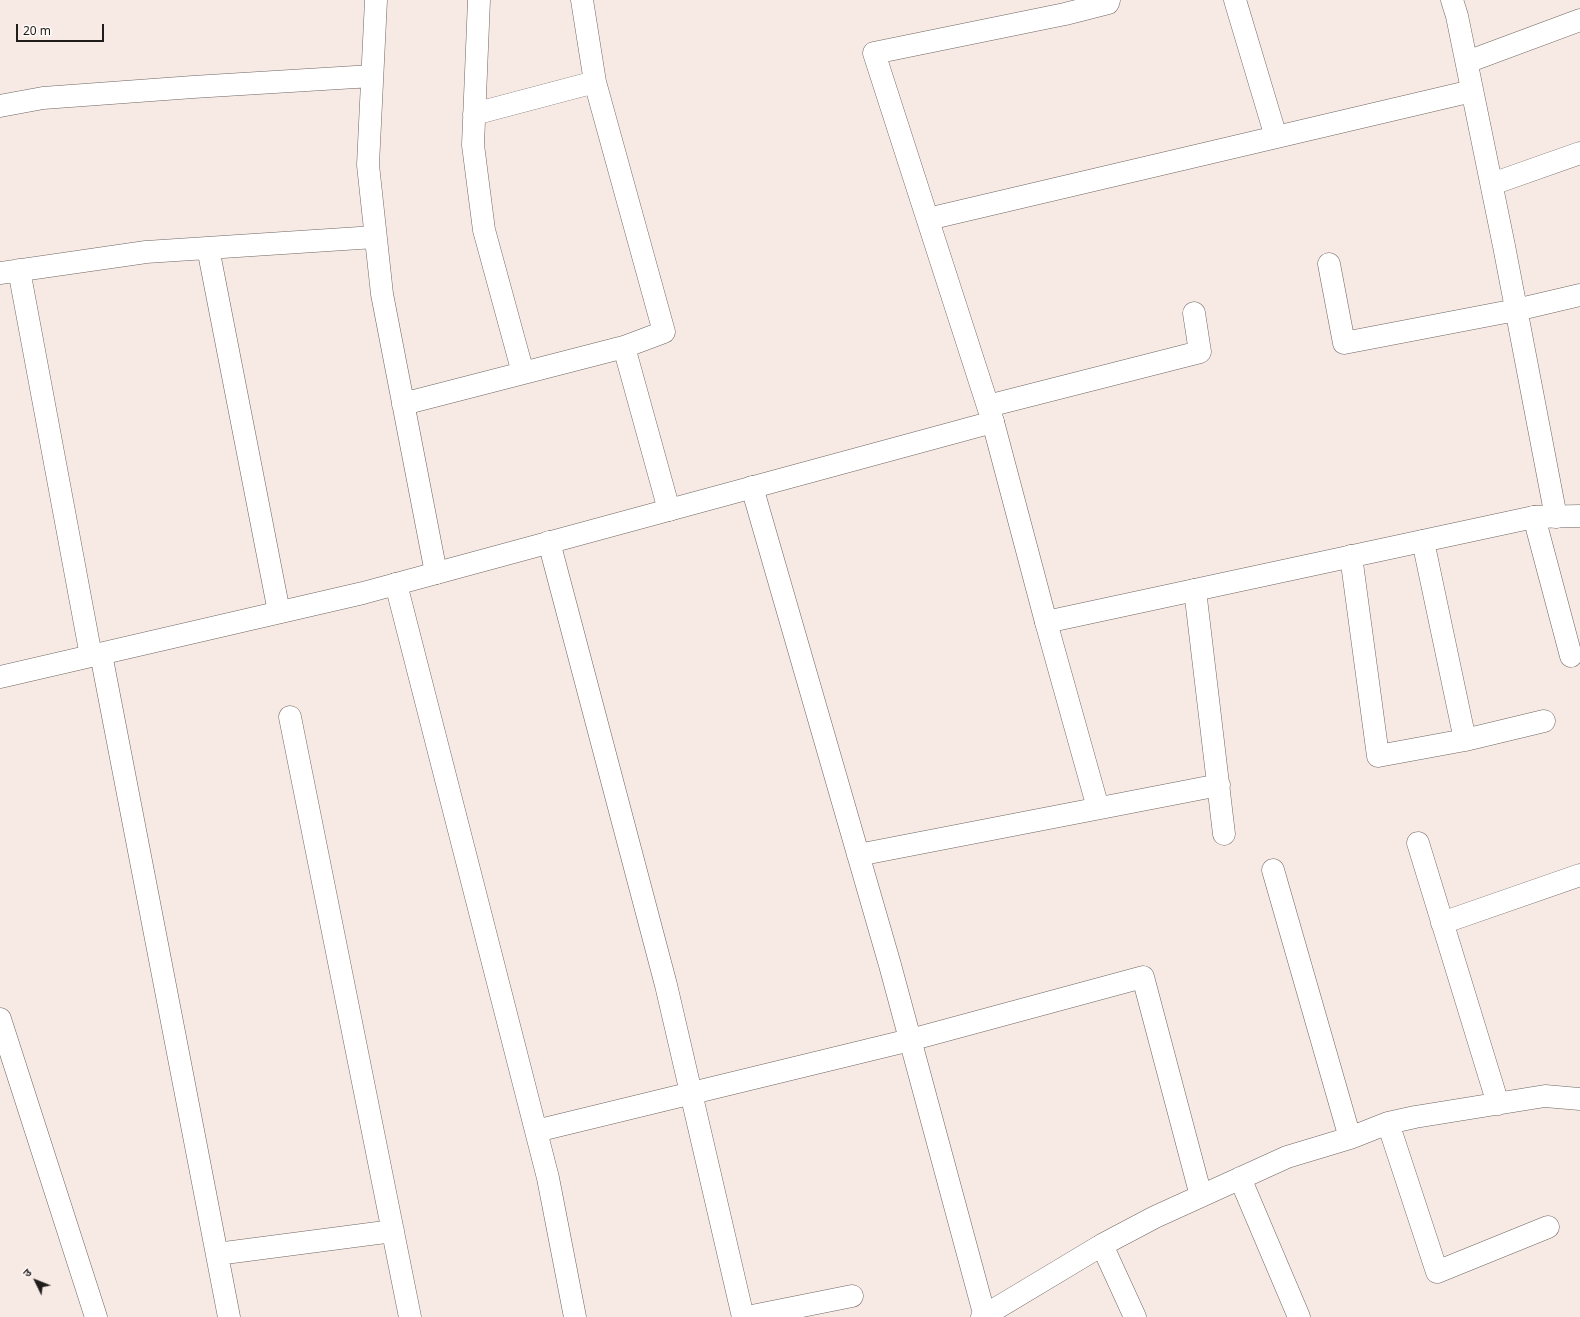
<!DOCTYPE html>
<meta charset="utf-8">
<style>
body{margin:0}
#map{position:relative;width:1580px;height:1317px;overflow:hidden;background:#f7eae5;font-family:"Noto Sans","Noto Sans Devanagari",sans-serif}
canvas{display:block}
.north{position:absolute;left:16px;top:1261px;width:40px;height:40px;-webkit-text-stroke:3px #fff9f7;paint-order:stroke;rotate:313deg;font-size:11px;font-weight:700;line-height:16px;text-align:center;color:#211d1b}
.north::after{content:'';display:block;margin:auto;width:14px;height:18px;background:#211d1b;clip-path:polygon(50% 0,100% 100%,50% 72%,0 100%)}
.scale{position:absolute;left:16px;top:24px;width:88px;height:18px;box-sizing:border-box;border:2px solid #211d1b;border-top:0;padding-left:5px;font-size:12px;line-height:14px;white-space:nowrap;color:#211d1b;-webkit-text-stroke:3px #fff9f7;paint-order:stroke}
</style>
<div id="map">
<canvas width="1580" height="1317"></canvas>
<div class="north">उ</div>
<div class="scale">20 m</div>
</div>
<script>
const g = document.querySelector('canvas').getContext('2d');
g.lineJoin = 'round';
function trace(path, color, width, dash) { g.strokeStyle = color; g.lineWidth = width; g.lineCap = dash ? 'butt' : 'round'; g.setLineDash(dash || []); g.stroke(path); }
const minor = new Path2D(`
 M376 0 368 165 382 294 436 573
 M479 0 473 145 484 230 523 373
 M1235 0 1276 137
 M1452 0 1457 16 1504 246 1556 517
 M1467 62 1580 20
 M0 106 43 98 193 87 372 76
 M474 114 595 82
 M1492 184 1580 153
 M928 219 1472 91
 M208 248 279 612
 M1329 264 1344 343 1516 310 1580 295
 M19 270 91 656
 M0 273 146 252 375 237
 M624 347 669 510
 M403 404 624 347 664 332 595 82 582 0
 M988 406 1200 352 1194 313
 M993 422 874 53 1065 14 1108 3 1109 0
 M752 487 890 965 985 1317
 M1534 517 1571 656
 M549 542 666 985 743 1317
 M1351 556 1378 756 1465 740 1423 541
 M396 584 548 1178 575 1317
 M1195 590 1224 834
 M1046 622 1098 808
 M101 654 229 1317
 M290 717 410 1317
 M1465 740 1544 721
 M1418 843 1498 1104
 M858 855 1219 785
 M1273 870 1350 1138
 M1442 923 1580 875
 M1388 1123 1437 1272 1548 1227
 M536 1131 910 1040 1143 977 1201 1196
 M1240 1178 1299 1317
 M1102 1245 1135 1317
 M217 1254 393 1231
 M747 1317 852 1296
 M982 1317 1102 1245 1155 1217 1287 1157 1350 1138 1388 1123 1415 1117 1545 1096 1580 1099`);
const tertiary = new Path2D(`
 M0 677 363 593 993 422 1046 622 1534 517 1580 516
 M0 1019 96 1317`);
trace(minor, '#6f6560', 23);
trace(tertiary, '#6f6560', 23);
trace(minor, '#fff', 22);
trace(tertiary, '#fff', 22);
</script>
